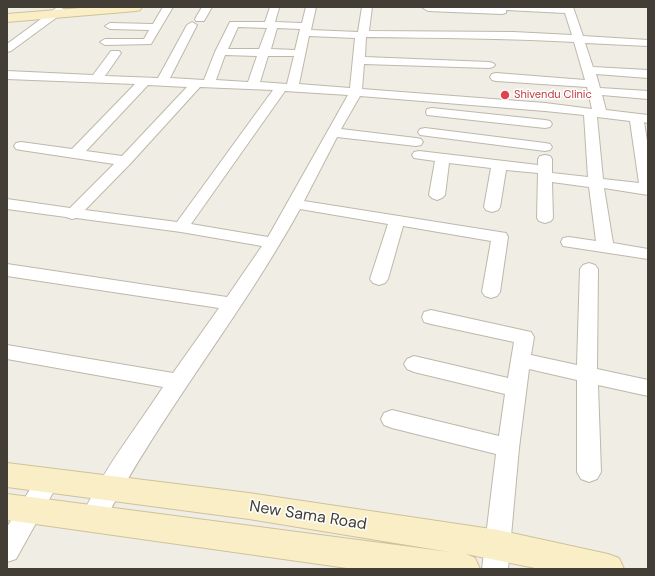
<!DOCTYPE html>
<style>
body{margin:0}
#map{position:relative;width:655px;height:576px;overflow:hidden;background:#f0ede5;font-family:"DM Sans",sans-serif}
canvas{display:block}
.frame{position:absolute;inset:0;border:8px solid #423d35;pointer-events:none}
</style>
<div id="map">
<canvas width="655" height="576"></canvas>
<div class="frame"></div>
</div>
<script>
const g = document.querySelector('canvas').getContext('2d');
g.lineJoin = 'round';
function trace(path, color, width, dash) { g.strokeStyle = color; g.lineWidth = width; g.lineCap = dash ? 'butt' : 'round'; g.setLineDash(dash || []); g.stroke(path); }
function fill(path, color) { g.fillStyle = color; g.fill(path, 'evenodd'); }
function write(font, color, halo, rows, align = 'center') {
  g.font = font + ' "DM Sans",sans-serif'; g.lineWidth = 3; g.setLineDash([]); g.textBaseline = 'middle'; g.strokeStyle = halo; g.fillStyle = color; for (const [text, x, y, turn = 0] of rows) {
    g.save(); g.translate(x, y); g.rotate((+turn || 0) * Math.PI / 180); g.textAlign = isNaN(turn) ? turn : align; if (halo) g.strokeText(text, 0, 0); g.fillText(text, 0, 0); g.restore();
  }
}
const street = new Path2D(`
 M60 7 65 10 64 12 11 51 7 52V44L56 8Z
 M163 7H173L151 44 105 45 100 42 105 39H144L149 30 110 29 105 26 110 23 153 24Z
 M202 7H212L204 21H196L195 19Z
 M270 7 279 8 275 22 302 23 306 7H316L311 30 358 32 362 7H372L369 31 513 32 572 35 565 13 506 10V13L502 14 428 11 423 8 573 7 583 36 648 40V46L585 43 593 67 648 70V78L596 74 600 88 648 91V99L602 95 606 110 648 115V123L644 122 648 147V195L604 188 613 243 648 249V259L563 246 561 242 563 238 569 237 596 241 589 187 552 182 553 218 551 221 545 223 539 221 537 218 538 173 506 170 500 207 498 210 492 212 486 210 484 207 491 168 449 163 445 195 442 198 437 200 432 198 429 195 435 161 414 158 412 155 414 152 419 151 538 165V159L540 156 545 155 550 156 552 159V173L588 177 584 115 545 111 360 96 341 129 416 138 421 139 423 142 421 145 416 146 337 137 304 201 506 233 508 237 500 292 497 296 491 298 485 296 482 292 491 241 403 226 388 279 385 283 379 285 373 283 370 279 388 224 300 209C240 318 159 415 102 526L93 529 84 526 81 518C102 471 135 430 163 387L7 359V345L173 373 219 308 7 276V264L227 297 262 246 181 232 76 218 72 219 66 217 7 209V199L70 208 114 164 21 150 16 149 14 146 16 143 21 142 72 149 135 84 7 79V71L93 75 111 51H119L121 53 105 76 158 78 187 25 192 22 197 25 170 78 204 80 215 52 230 22H265ZM238 27 267 28 259 49H228ZM277 28 300 29 295 50 271 49ZM309 36 355 38 350 88 299 84ZM366 37C436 38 505 38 574 42L585 80 496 73 492 74 490 77 492 80 496 81 587 87 592 109 545 103 362 89 364 64 489 68 493 67 495 65 493 63 489 62 365 57ZM225 55 257 56 248 82 216 80ZM268 56H294L287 84 260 82ZM148 85 187 87 122 156 86 151ZM200 87 273 90 177 222 85 210 130 164ZM285 91 348 95 268 237 191 224ZM597 117 630 121 639 183 603 179Z
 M432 108 545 120 550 121 552 124 550 127 545 128 427 115 426 112 427 109Z
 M425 128 545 143 550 144 552 147 550 150 545 151 420 135 418 132 420 129Z
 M589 263 595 265 598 269 597 369 648 380V396L598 385 601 472 597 479 589 482 581 479 577 472V380L529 369 519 448 508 569H482L496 454 392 428 384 425 381 419 384 413 392 410 499 436 505 394 414 372 407 369 404 364 407 359 414 356 508 378 514 342 431 324 424 322 422 317 424 312 431 310 531 332 534 337 531 355 577 365 580 269 583 265Z
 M48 470 56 473 60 480 16 559 7 562V527L40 473Z`);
const secondary = new Path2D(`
 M93 7H142L140 10 136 11 7 22V14Z
 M7 463 249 493 498 530 608 554 619 558 624 569H540L466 554 475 558 480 569H354L7 520V494L450 552 249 519 7 487Z`);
trace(street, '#beb8ab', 2);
trace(secondary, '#cfc29b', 2);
fill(street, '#fff');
fill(secondary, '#f9eec6');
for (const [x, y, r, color] of [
 [505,95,5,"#e0444e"]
]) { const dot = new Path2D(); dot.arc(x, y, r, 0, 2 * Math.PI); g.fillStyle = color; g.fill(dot); trace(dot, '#fff', 1.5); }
write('11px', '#be3a42', '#fff', [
 ["Shivendu Clinic",514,95]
], 'left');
write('16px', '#423d35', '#fff', [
 ["New Sama Road",308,516,9]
]);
</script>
